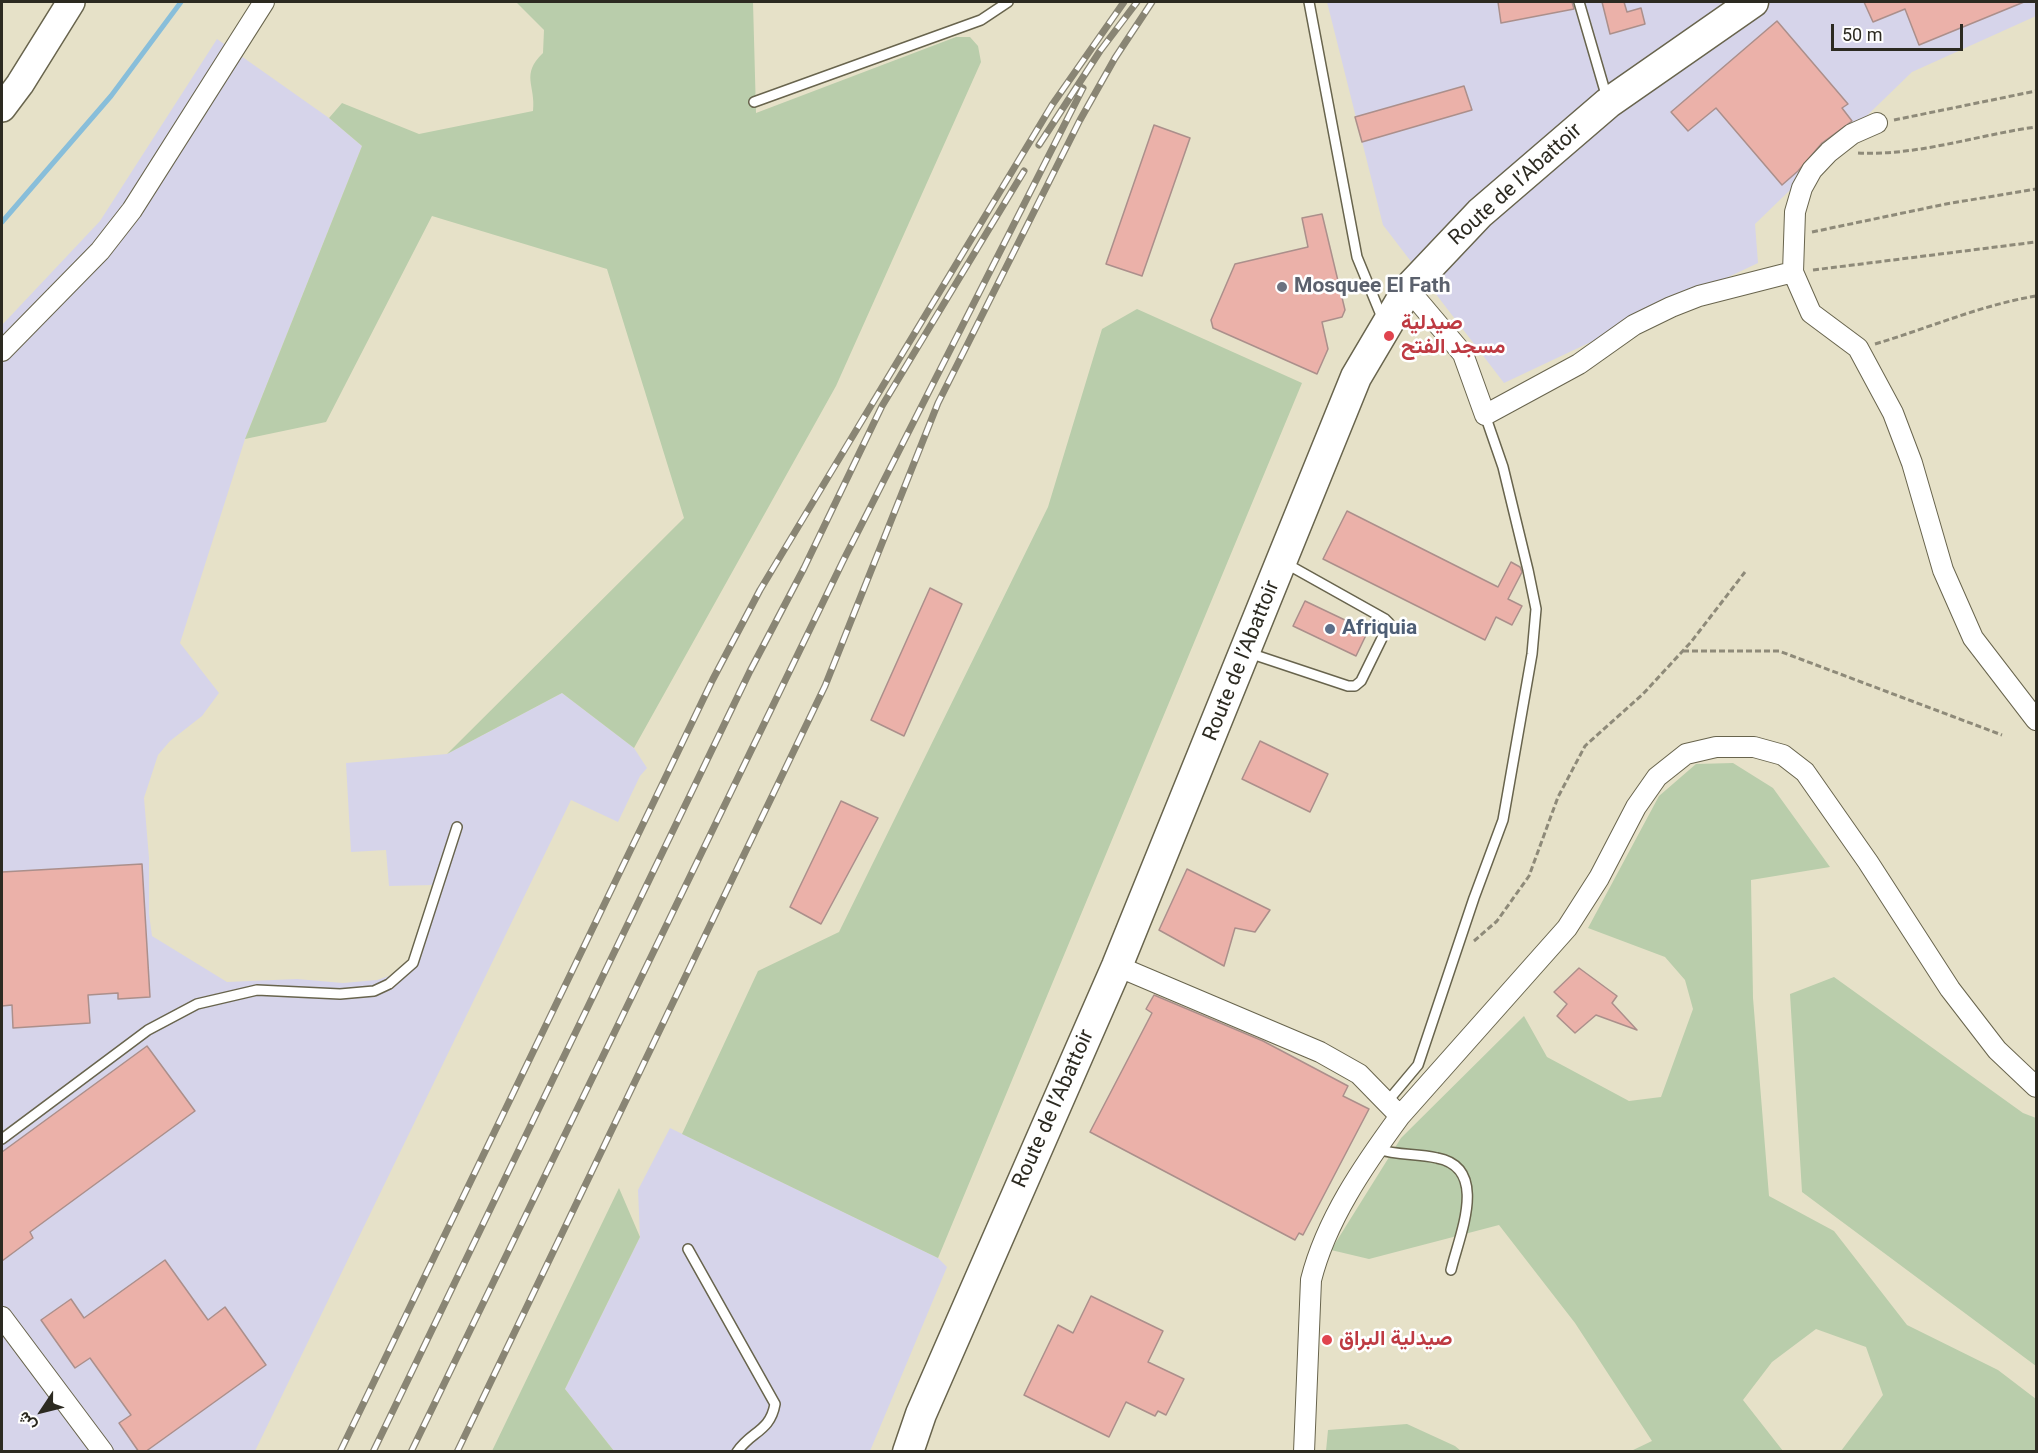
<!DOCTYPE html>
<meta charset="utf-8">
<style>
body{margin:0}
#map{position:relative;width:2038px;height:1453px;overflow:hidden;background:#e6e1c8;font-family:Roboto,Vazirmatn,sans-serif}
canvas{display:block}
.frame{position:absolute;inset:0;border:3px solid #2c2a21;pointer-events:none}
.north{position:absolute;left:12px;top:1381px;width:60px;height:60px;-webkit-text-stroke:4px #fff;paint-order:stroke;rotate:235deg;font-size:16px;font-weight:700;line-height:24px;text-align:center;color:#2c2a21}
.north::after{content:'';display:block;margin:auto;width:21px;height:27px;background:#2c2a21;clip-path:polygon(50% 0,100% 100%,50% 72%,0 100%)}
.scale{position:absolute;left:1831px;top:24px;width:132px;height:27px;box-sizing:border-box;border:3px solid #2c2a21;border-top:0;padding-left:8px;font-size:18px;line-height:21px;white-space:nowrap;color:#2c2a21;-webkit-text-stroke:4px #fff;paint-order:stroke}
</style>
<div id="map">
<canvas width="2038" height="1453"></canvas>
<div class="frame"></div>
<div class="north">ش</div>
<div class="scale">50 m</div>
</div>
<script>
const g = document.querySelector('canvas').getContext('2d');
g.lineJoin = 'round';
function fill(path, color) { g.fillStyle = color; g.fill(path, 'evenodd'); }
function trace(path, color, width, dash) { g.strokeStyle = color; g.lineWidth = width; g.lineCap = dash ? 'butt' : 'round'; g.setLineDash(dash || []); g.stroke(path); }
function write(font, color, halo, rows, align = 'center') {
  g.font = font + ' Roboto,Vazirmatn,sans-serif'; g.lineWidth = 5; g.setLineDash([]); g.textBaseline = 'middle'; g.strokeStyle = halo; g.fillStyle = color; for (const [text, x, y, turn = 0] of rows) {
    g.save(); g.translate(x, y); g.rotate((+turn || 0) * Math.PI / 180); g.textAlign = isNaN(turn) ? turn : align; if (halo) g.strokeText(text, 0, 0); g.fillText(text, 0, 0); g.restore();
  }
}
fill(new Path2D(`
 M1327 2H2036V16L1912 72 1755 224 1758 263 1504 383 1383 225Z
 M217 39 329 118 362 146 245 439 180 643 219 693 202 716 170 741 158 755 144 798 149 858V914L152 936 227 982 297 979 343 983 377 980 395 974 410 959 433 885 389 886 386 850 351 852 346 763 447 754 562 693 634 748 647 768 640 776 618 822 571 800 255 1451H2V325L100 221Z
 M670 1128 938 1258 947 1267 870 1451H614L565 1389 640 1237 638 1190Z`), '#d6d4ea');
fill(new Path2D(`
 M516 2H753L756 113 956 37H970L978 46 981 62 836 386 634 748 562 693 447 754 684 518 607 269 432 216 326 422 245 439 362 146 329 118 342 103 419 134 533 111C536 85 520 75 543 53L544 30Z
 M1137 309 1302 383 938 1258 682 1134 758 971 839 932 1048 507 1102 329Z
 M1733 763 1773 788 1830 867 1751 880 1753 998 1769 1196 1834 1231 1907 1325 1998 1370 2036 1399V1451H1841L1883 1395 1866 1347 1816 1329 1772 1362 1743 1400 1783 1451H1631L1652 1441 1575 1323 1499 1225 1369 1259 1331 1250 1401 1138 1524 1016 1547 1057 1629 1101 1661 1097 1693 1009 1685 980 1665 957 1588 928 1659 796 1696 764Z
 M1834 977 2023 1113 2036 1118V1366L1802 1192 1790 994Z
 M619 1188 640 1237 565 1389 614 1451H492Z
 M1407 1424 1455 1446 1461 1451H1326L1328 1430Z`), '#b9cdab');
trace(new Path2D(`
 M2 222 111 96 181 2`), '#88beda', 5);
const building = new Path2D(`
 M1498 2H1572L1574 9 1501 23Z
 M1602 2H1624L1627 12 1641 8 1645 24 1610 34Z
 M1864 2H2024L1919 45 1905 9 1873 22Z
 M1777 21 1848 104 1842 108 1852 121 1822 143 1798 171 1782 185 1716 108 1688 131 1671 112Z
 M1464 86 1472 110 1362 142 1355 117Z
 M1154 125 1190 138 1142 276 1106 264Z
 M1322 214 1345 310 1342 317 1322 322 1328 349 1317 374 1213 328 1211 320 1235 264 1308 247 1302 218Z
 M1347 511 1498 587 1511 562 1520 567 1522 572 1508 599 1522 606 1512 625 1496 617 1485 640 1323 559Z
 M930 588 962 604 904 736 871 720Z
 M1305 601 1368 631 1356 656 1293 626Z
 M1260 741 1328 774 1310 812 1242 779Z
 M841 801 878 818 821 924 790 907Z
 M142 864 150 997 118 999V993L88 995 90 1023 13 1028 12 1005 2 1006V872Z
 M1187 869 1270 910 1255 932 1235 928 1224 966 1159 930Z
 M1579 968 1617 996 1612 1003 1637 1030 1596 1015 1575 1033 1557 1016 1567 1004 1554 992Z
 M1154 995 1263 1041 1348 1086 1343 1096 1369 1109 1303 1235 1299 1233 1295 1240 1090 1132 1152 1013 1146 1009Z
 M147 1046 195 1111 30 1232 33 1238 2 1261V1152Z
 M165 1260 208 1320 225 1307 266 1365 145 1452H139L119 1423 131 1415 90 1358 75 1368 41 1320 71 1299 84 1318Z
 M1091 1296 1163 1331 1148 1362 1184 1379 1166 1415 1158 1411 1155 1416 1126 1402 1109 1437 1024 1395 1058 1325 1073 1333Z`);
fill(building, '#ebb1a9');
trace(building, '#ab8f8b', 1.5);
const lane = new Path2D(`
 M1309 2 1357 257 1383 320
 M1579 2 1607 98
 M754 102 981 20 1008 2
 M1249 653 1348 686H1355L1361 681 1387 628 1389 623 1385 619 1285 563
 M1387 1102 1418 1065 1474 898 1503 820 1532 654 1536 609 1528 570 1503 467 1485 415
 M2 1139 148 1030 197 1004 257 990 340 994 374 991 389 984 413 963 457 827
 M1377 1149C1400 1156 1415 1153 1437 1158 1490 1168 1459 1236 1451 1270
 M688 1249 775 1404C770 1432 751 1431 737 1452`);
const street = new Path2D(`
 M1877 123 1852 134 1829 152 1812 170 1802 188 1795 212 1793 272 1811 313 1858 348 1893 413 1912 463 1943 570 1973 638 2036 720
 M1408 289 1463 354 1485 415 1579 364 1634 325 1671 307 1699 296 1793 272
 M2 351 100 251 132 210 264 2
 M1117 966 1320 1052 1359 1074 1400 1116
 M2 1317 103 1452
 M1304 1452 1311 1280C1326 1220 1364 1165 1400 1116L1567 928 1599 878 1636 807 1657 777 1686 754 1716 747H1754L1783 755 1805 772 1868 862 1950 989 1997 1050 2036 1087`);
const secondary = new Path2D(`
 M2 108 20 84 71 2`);
const primary = new Path2D(`
 M908 1452 921 1414 1117 966 1356 377 1408 289 1480 213 1608 103 1753 2`);
trace(lane, '#68644d', 12);
trace(street, '#68644d', 22);
trace(secondary, '#68644d', 30);
trace(primary, '#68644d', 33);
trace(new Path2D(`
 M1894 120 2036 91
 M1858 153C1918 156 1977 135 2036 127
 M1812 232 1946 204 2036 189
 M1813 270 2036 242
 M1875 344C1929 328 1981 305 2036 296
 M1683 651H1779L2002 735
 M1474 941 1497 921 1529 876 1558 797 1585 746 1643 694 1691 642 1745 572`), '#8e8a79', 3, [6, 3]);
trace(lane, '#fff', 9);
trace(street, '#fff', 20);
trace(secondary, '#fff', 27);
trace(primary, '#fff', 30);
const rail = new Path2D(`
 M1039 145 1100 51 1137 2
 M340 1452 713 679 760 590 1052 105 1124 2
 M373 1452 750 671 804 568 882 406 1024 171
 M411 1452 843 561 1083 88
 M457 1452 825 686 938 403 1080 120 1115 58 1152 2`);
trace(rail, '#898574', 7);
trace(rail, '#fff', 4.5, [14]);
for (const [x, y, r, color] of [
 [1282,287,6,"#6b7280"],
 [1389,336,6,"#e0444e"],
 [1330,629,6,"#5c6f8a"],
 [1327,1340,6,"#e0444e"]
]) { const dot = new Path2D(); dot.arc(x, y, r, 0, 2 * Math.PI); g.fillStyle = color; g.fill(dot); trace(dot, '#fff', 2); }
write('21px', '#2c2a21', '#fff', [
 ["Route de l’Abattoir",1516,185,-42],
 ["Route de l’Abattoir",1242,661,-68],
 ["Route de l’Abattoir",1054,1109,-66]
]);
write('bold 21px', '#5b616d', '#fff', [
 ["Mosquee El Fath",1294,287]
], 'left');
write('bold 21px', '#be3a42', '#fff', [
 ["صيدلية",1401,324],
 ["مسجد الفتح",1401,348],
 ["صيدلية البراق",1339,1340]
], 'left');
write('bold 21px', '#4e5e75', '#fff', [
 ["Afriquia",1342,629]
], 'left');
</script>
